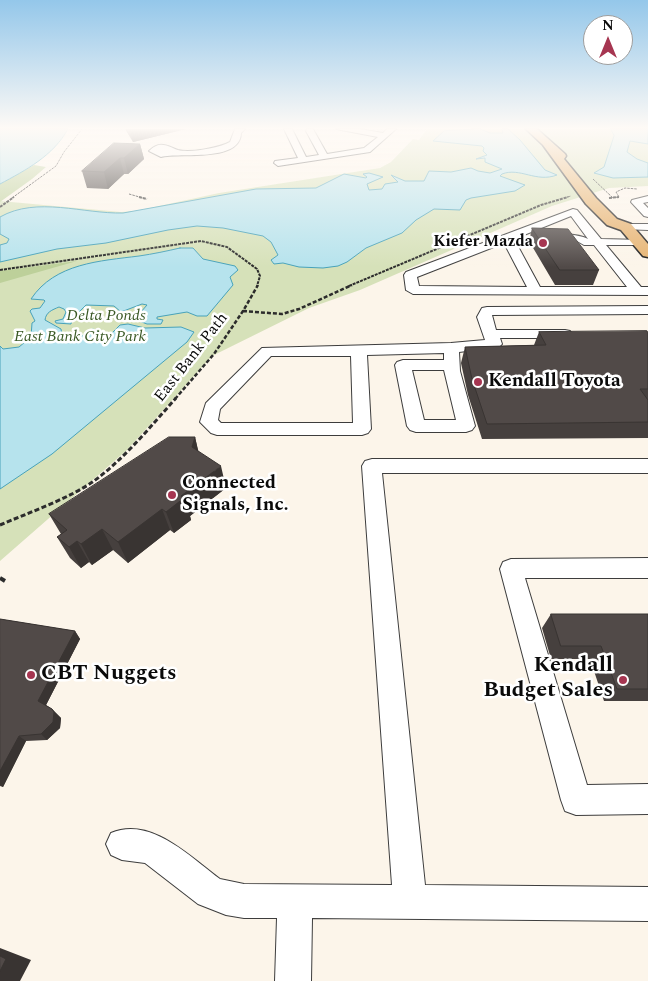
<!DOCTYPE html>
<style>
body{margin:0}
#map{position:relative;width:648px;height:981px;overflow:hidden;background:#fcf5ea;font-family:Spectral,serif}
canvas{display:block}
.north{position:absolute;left:583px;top:15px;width:50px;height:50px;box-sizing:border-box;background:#fff;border:1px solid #9d9d9d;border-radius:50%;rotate:0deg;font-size:14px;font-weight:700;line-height:20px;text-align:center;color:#0a0a0a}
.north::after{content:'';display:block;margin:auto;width:18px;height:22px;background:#a63651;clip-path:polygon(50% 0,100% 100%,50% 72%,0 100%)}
</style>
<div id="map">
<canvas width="648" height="981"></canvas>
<div class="north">N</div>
</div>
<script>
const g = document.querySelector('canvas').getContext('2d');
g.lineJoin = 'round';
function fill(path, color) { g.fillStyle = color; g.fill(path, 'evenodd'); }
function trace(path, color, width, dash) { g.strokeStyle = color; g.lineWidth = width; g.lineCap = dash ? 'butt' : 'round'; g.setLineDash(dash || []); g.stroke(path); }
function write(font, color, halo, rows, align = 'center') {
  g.font = font + ' Spectral,serif'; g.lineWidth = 5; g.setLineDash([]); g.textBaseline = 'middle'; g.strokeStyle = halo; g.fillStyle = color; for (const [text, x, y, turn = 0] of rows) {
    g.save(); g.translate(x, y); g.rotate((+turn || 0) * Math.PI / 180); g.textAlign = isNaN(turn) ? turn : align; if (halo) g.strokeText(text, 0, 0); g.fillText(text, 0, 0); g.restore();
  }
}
fill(new Path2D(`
 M427 129H648V186L609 188 552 206 360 290 309 308 212 356 127 450 0 561V201L121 212 136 211 219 193 380 168 391 162 413 139 419 140Z`), '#d6e1b9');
fill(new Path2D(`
 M34 165 46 167 32 179 0 202V184Z
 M77 261 0 283V271Z`), '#bdd09a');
const water = new Path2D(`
 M0 129H68C53 156 26 170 0 184Z
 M480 129 490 133H503L502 129H508L520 140 545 170 557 175C536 183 520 167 502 174L500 176 525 185 515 191 471 198 466 200 460 210 434 209 416 220 402 233 366 248 347 262 338 266 323 268 299 267 283 263 274 264 271 260 278 255 271 242 263 236 223 228 197 226 168 230 106 243 57 249 0 262V245L7 243 9 239 0 234V217C37 196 83 214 123 213L256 189 316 188 344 174 366 178 367 177 363 174 369 173 383 177 367 184 369 190 382 189 385 184 398 182 391 175 405 181H424L429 171 451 172 471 168 478 171 490 173 502 169 485 162V158L476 159 487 155 483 151 484 148 482 146 433 141 444 131Z
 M611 129H648V144L630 141 627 152 637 159 648 163V177L613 178 594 173 604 167 614 136Z
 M180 248H193L203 259 235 266 238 270 230 277 233 285 207 316H197L187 312 157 317V319L163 320 161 324H147L139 321 140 313 147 305 142 304 121 312 114 306 86 305 72 319 71 324 56 323 55 321 63 319 66 312 64 309 59 307C52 310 46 312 45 320L61 329 62 335C75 344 81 336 93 329L105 335 112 333 120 325 128 324 145 328 181 327 194 332 187 342 52 454 0 489V346L3 349 19 347 31 337 32 323 35 321 30 311 32 309 40 308 45 301 44 300 31 299C55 263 100 261 139 256 153 254 167 251 180 248Z`);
fill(water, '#b6e3ed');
trace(water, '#47a2ba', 1);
const minor = new Path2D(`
 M245 129 241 133C240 163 180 152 161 157L149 151C160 140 167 146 178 150 190 153 219 148 230 142L235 129Z
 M284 129H292L306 157 319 155 306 131 307 129H313L327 154 364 148 378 137 336 129H360L383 133 387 129H396L370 152 278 166 274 163 275 161 298 158Z
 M648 196V202L643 203 648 208V217L644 216 631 202 632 200Z
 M573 209 577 210 601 239 643 240 645 242 643 244 639 245H606L641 287H648V295L413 294 406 290 404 275 406 272ZM571 216 588 239C580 234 549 231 542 238L544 240 577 241 584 245H594L627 287H540L514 239ZM504 243 527 287 419 286 417 277Z
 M626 224H648V230L622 229 620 227 622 225Z
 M648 306V314L492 315 496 330H565L570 331 572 334 570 337 565 338H500L502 344 499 347 459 352 460 371 475 426 472 430 466 432H416L410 430 407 426 395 365 397 362 403 360H444V353L367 355 371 429 368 433 362 435H217L211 433 200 422 206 403 262 348 451 343 485 340 477 317 482 308 487 307ZM271 356H351L353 423H221L218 420 220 409ZM412 370H444L456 420H424Z
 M372 459H648V473H382L425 885 648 887V921L312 918 311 981H275L277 918H244L226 915 198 904 145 863 122 860 111 855 106 844 111 833C151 816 190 857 220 879L244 884 392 885 362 466 365 461Z
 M648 558V578H525L587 785 648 784V814L576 815 565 811 561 800 500 569 503 562 511 559Z`);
const major = new Path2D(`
 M526 129H537L565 154 566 156 564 159 596 198 617 219 631 224 648 244V257L643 256 621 230 607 225 586 204 543 145Z`);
trace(minor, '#3d3d3d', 2);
trace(major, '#1b1b1b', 3);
trace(new Path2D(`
 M593 179 613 198
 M129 194 143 198
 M12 198 56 166 64 152 82 129
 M564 198 571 196
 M609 198 619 197 616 192 625 188 637 189`), '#2c2c2c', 1, [2.5, 1]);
trace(new Path2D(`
 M139 197 147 199
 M609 198 619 197
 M0 207 14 197
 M0 270 201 241 227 247 257 269 260 276 257 286
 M349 286 541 205 568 197`), '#2c2c2c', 2, [3, 1]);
trace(new Path2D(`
 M243 311 282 314 299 309 352 285
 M175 399 214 354 243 311 258 285`), '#2c2c2c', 2.5, [4, 2]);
trace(new Path2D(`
 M0 525C28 513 70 498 94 481 125 458 151 426 176 398`), '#2c2c2c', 3, [5, 2.5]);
trace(new Path2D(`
 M0 578 5 581`), '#2c2c2c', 4, [6, 3]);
fill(minor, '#fff');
fill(major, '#e6b371');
fill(new Path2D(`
 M125 129H186L133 142Z
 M140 144 144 159 128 174H124L108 189 87 188 82 171Z
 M532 228 599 270 593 285H555L529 241Z
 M539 332 648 333V438L482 439 468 395 461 363 465 347 534 345Z
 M195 437 198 451 226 488 190 516 191 520 174 533 170 530 128 563 113 550 92 565 89 562 81 568 70 558 57 537 61 534 49 514Z
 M551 614H648V701H604L590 659H551L542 628Z
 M0 619 75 631 80 639 46 705 52 709 61 718 60 728 47 740 26 741 3 787 0 786Z`), '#46403e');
fill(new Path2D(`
 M130 129H186L133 142Z
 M140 144 144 159 128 174 124 158Z
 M120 158 124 174 108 189 104 172Z
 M195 437 200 458 192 447Z
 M221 466 226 488 190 516 191 520 174 533 166 512 181 496Z
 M162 509 170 530 128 563 118 542Z
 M102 529 113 550 92 565 81 544Z
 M77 541 89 562 81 568 69 547Z
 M75 631 80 639 45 707 38 701Z
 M52 709 61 718 60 728 47 740 41 734Z
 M19 736 26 741 3 787 0 785V771Z
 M0 948 31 960 20 981H0Z`), '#393432');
const building = new Path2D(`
 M114 143 140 144 124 158H120L104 172 82 171Z
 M532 228 568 229 599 270H560Z
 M647 331 648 333V389H640L648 400V422L487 424 472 379 465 347 546 345 539 332Z
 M169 437H195L192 447 221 466 181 496 184 498 166 512 162 509 118 542 102 529 81 544 77 541 69 547 57 537 67 530 49 514Z
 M551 614H648V689H617L601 646H561Z
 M0 619 75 631 38 701 52 709 54 712 53 722 41 734 19 736 0 771Z
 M0 956 6 959 0 971Z`);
fill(building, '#514a48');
trace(building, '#393432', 1);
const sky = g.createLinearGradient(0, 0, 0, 267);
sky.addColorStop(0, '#94c7ea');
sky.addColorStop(0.48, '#fefaf6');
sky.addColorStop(1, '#fefaf600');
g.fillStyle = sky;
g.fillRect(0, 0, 648, 267);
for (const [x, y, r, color] of [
 [543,243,5,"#a63651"],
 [478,382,5,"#a63651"],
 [172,495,5,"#a63651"],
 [31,675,5,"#a63651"],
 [623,680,5,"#a63651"]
]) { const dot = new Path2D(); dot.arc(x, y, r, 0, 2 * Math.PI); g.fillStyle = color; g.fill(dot); trace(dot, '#fff', 2); }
write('bold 16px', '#0a0a0a', '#fff', [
 ["Kiefer Mazda",533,243]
], 'right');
write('italic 16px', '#395824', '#fff', [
 ["Delta Ponds",106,317],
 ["East Bank City Park",80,338]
]);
write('16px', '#0a0a0a', '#fff', [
 ["East Bank Path",192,358,-52]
]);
write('bold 19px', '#0a0a0a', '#fff', [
 ["Kendall Toyota",488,382],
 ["Connected",182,484],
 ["Signals, Inc.",182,506]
], 'left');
write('bold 22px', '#0a0a0a', '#fff', [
 ["Kendall",613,667],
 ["Budget Sales",613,692],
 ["CBT Nuggets",41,675,"left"]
], 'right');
</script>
